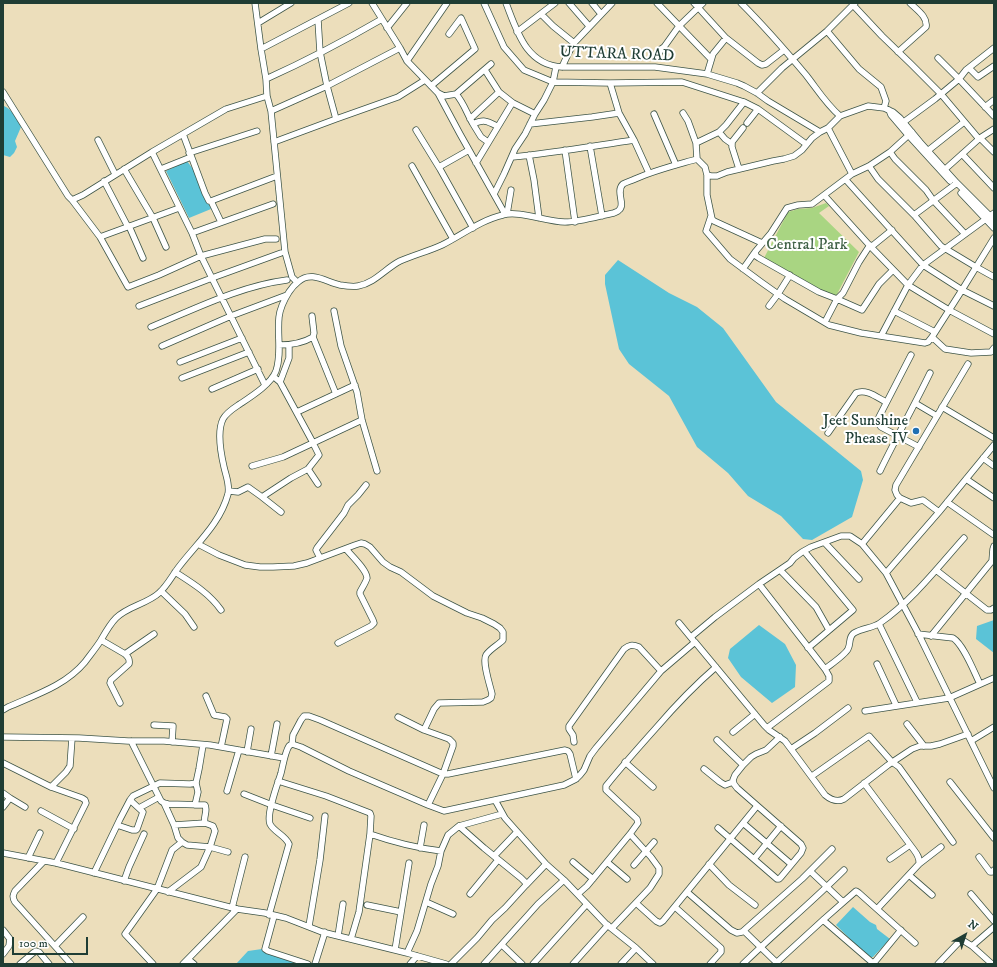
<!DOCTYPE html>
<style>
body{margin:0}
#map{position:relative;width:997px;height:967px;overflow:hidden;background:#ecdebb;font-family:"IM FELL DW Pica",serif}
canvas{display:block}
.frame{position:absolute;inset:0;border:4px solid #1f3d34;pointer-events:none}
.north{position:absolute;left:945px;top:915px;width:40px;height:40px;-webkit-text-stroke:3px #fff;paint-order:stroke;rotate:39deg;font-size:11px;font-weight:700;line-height:16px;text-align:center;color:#1f3d34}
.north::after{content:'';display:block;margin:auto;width:14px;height:18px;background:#1f3d34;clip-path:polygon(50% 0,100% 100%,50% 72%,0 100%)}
.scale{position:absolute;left:12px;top:937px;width:76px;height:18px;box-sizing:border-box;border:2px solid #1f3d34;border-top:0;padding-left:5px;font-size:12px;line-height:14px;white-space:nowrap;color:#1f3d34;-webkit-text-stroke:3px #fff;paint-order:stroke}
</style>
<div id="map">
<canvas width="997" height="967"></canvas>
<div class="frame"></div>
<div class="north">N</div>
<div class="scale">100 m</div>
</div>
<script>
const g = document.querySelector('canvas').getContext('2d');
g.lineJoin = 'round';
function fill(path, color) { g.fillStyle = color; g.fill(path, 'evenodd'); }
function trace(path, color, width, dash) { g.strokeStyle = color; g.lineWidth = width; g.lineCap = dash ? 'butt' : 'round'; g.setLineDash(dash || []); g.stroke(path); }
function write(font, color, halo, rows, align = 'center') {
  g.font = font + ' "IM FELL DW Pica",serif'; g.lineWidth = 4; g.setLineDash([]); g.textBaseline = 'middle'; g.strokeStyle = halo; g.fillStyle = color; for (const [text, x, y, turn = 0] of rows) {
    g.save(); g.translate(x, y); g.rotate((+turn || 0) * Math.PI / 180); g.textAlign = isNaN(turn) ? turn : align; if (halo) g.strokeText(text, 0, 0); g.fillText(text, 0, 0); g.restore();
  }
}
fill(new Path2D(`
 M826 203 829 206 819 213 859 252 835 298 764 258 788 212 798 209 812 208Z`), '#a9d582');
fill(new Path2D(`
 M4 106C12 109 18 120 21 127L15 141 17 147 14 153 10 157 3 155V107Z
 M187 161 196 173 211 209 189 218 166 171Z
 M618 260 669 293 697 307 723 328 776 402 861 471 863 480 852 517 812 540 803 539 781 516 748 496 728 473 697 447 669 396 629 364 619 349 605 284V275Z
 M994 620V653L976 639 977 626Z
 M759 625 785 644 796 665 795 687 772 703 741 677 728 658 730 649Z
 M853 907 870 922 876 925 877 929 890 939 873 957H870L859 948 836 925Z
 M262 949 297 964H236L248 951Z`), '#5bc3d7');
const street = new Path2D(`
 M255 3 261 49 266 79 267 96 271 111 285 252 292 277 297 282
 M372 3 400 48 407 61 438 93 460 134 505 214
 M484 3 504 47 524 70 553 82 610 83 682 82 744 102 758 109 806 144
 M506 3C517 31 526 65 562 67H655L707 74 737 83 744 86 757 93 768 101 820 132
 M569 3 589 26
 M592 3 601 14
 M657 3 711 59
 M694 3 726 38 758 63 762 65 766 64 784 50
 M741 3C764 26 785 50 806 75 817 89 826 104 840 116
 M853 5 882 36 911 64 941 94 979 139
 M541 14 553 26 574 43
 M318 20 320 52 327 86 400 48
 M258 23 291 3
 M387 28 407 3
 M827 31 859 69 881 87 886 101 884 108
 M517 32 555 3
 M261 49 349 3
 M660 52 661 49 664 47 679 26 703 3
 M898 52 926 27C928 17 917 10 910 3
 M938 58 959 79 994 116
 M407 61 447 3
 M562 67 568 54 574 43 612 3
 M969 68 978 77 994 66
 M485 70 499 92 513 103
 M707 74 713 54 726 38
 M266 79C306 61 344 41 382 19
 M610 83 619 113 634 140
 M431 86 475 49 461 18 449 34
 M3 92 68 196 72 200 83 195 152 152 226 109 267 96
 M438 93 444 96 456 94C464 103 467 114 473 124
 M757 93 782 68 827 31 855 3
 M456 94 491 64
 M985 107 994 100
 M889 110 891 115 908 135 950 181
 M271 111 327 86 336 119 274 142
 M683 113 688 121 696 143 697 159
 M654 114 676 165
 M336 119 398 97 425 80
 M470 119 499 92
 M747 123 758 109
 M530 124 592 117 619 113
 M901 124 935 99 959 79 966 70 994 48
 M828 128 852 174
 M416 130 440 169 473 228
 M719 132 725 139 732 144
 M183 134 205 193 209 201H211L277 176
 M980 138 994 152
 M98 140 115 174
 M488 142 481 137 473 124C484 119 487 121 497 126
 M696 143 719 132 726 125 744 102
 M590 146 602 216
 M565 150 575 222
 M152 152 192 233 201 256 265 385
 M890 152 895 159 926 190 933 200 965 234
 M189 153 257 131
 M925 153 964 122
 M962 154 994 188
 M529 155 534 180 539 218
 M512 157C553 153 593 146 634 140L649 173
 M476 163 511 105 513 103 535 114
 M412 166 453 239
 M869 166 878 179 914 215 941 246 976 267 994 277
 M439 167 469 150
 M124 169 153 218 166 247
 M161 169 191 157
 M739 169 732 147V142L743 128
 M942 172 980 138 994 129
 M707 175V195L712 219 714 221 762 243
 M846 180 923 265 962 290 994 306
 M104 181 128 227
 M961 193 994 228
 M494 194 504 174 515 149 525 134 535 114 544 100 553 82 556 67
 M824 195 871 247 908 285 949 310 994 334
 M72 200 100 237 128 287 159 275 201 256 265 239H276
 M211 201 221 222
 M507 214 511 190
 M914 215 957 183
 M711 216 706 231 730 259 761 282 785 299 829 325 861 333 925 343 928 342 932 337 962 290 994 238
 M129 226 143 258
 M192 233 273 204
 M100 237 179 208
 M870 245 859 262 843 293 837 299 819 292 759 258 756 256 755 252 771 233 787 208 798 205 812 204 852 174 869 166 890 152 912 132
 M871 247 892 230
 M743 269 755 252
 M139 306 212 278 281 253
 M769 306 778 294 790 275
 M334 311 341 346 357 392 362 420 377 471
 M894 311 935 332
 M825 322 837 299 862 310 879 284 893 270
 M151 327C195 309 240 286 287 280
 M881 336 908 285 923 265 994 213
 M313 337 336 394
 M932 337 945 349 971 353 991 352 994 348
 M279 345C291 345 303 343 313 337L314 333 312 316
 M162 346 231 316 287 295
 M911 355 879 417 878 423 881 427 919 447
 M180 362 242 338
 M274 377 280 382 311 439 319 455 308 469 318 484
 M182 378 249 352
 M280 382 289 358V345
 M212 389 258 369
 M915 403 937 416
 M942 407 994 438
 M297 412 355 385
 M828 433 856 393C866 388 878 398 886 402
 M994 445 939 512 886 573 918 633 994 788
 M983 458 994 466
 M252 466 283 457 362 420
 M880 471C896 438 914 406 930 373
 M966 479 994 498
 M229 491 238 492 248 487 262 497 281 512
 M262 497 291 478 308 469
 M947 502 994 535
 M939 512 923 500 911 503 900 498 897 495 895 490 896 485 968 364
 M825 543 859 579
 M198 544 219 555 245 565 260 567H273L294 566 307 563 355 545 361 543 365 544 370 547 383 562 390 567 401 572 433 596 467 613 482 618 494 624 500 628 503 632V640C498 645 490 649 486 655 482 662 490 685 492 694L491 698 488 700 483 702 439 703 434 709 424 730
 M804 551 853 610 808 648
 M320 558 316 550 317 548 344 513 348 505 358 495 366 485
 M780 570 816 607 829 630
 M936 570 987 610H991L994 608
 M175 572C192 583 209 593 221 610
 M886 573 862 544 900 498
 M759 584 825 669 829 676V681L767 728
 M161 591 185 614 194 627
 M679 623 693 640
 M879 624 917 702
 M918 634 953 638C964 645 974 672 980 684
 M931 636 992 561 993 549 994 546
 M691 637 715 617 759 584 790 563 794 558 802 552 811 547 841 536H850L862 544
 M101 640 125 654C128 657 130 659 129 664L111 680 110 683 120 703
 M338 643 371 626 374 623 373 620 360 594V592C362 588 366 582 367 578 367 570 351 555 346 549
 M125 654 154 634
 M877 664 896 705
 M825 669C830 665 845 655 848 649 851 644 848 637 854 633 862 628 873 628 880 623 913 600 938 567 964 538
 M206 696 214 715 225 717 227 719 221 747
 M3 710 8 707C35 695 65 686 85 662 90 655 96 648 101 640 105 633 110 624 116 618 128 606 147 604 159 593 167 586 172 576 178 568 196 544 220 524 228 494 230 485 226 476 224 467 221 454 217 431 223 419 227 412 234 408 240 404 252 396 271 384 276 371 282 353 277 336 279 317 280 308 284 300 289 292 291 289 294 285 298 282 311 270 326 282 340 285 346 286 353 287 358 286 375 283 386 268 400 261 414 255 429 251 442 245 462 235 481 220 503 215 519 210 546 222 565 222 580 222 599 216 614 213 615 212 618 212 619 210 626 205 615 191 623 184 626 182 631 181 635 179 655 170 676 165 697 159L705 167 707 175 711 176H717L727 172 773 161 784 159 794 156 802 150 812 138 820 132 828 128 840 116 868 106 884 108 893 112 900 118 920 142 957 183 994 220
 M865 711 949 698 994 678
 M398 717 424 730 449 739 453 743V746L443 774 428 805
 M907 724 924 746
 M154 725 173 726 172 742
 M733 732 755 714
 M3 737 79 738 128 741H164L210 745 284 758
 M717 740 743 765
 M131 741 161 801 164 803 168 804 205 805C208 811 203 817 205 823L213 826 215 831 210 847 201 867 168 892
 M971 741 994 727
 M574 742 573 735 569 729V726L624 649C629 645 632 644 639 647L661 671
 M292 744 293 735 301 720 304 716H309L320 720 443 774H448L565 750 568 751 570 754 576 779
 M791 749 815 733 848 708
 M247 752 251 729
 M271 756 277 724
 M625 762 653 787
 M3 763 51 787 82 798 85 800 86 803 56 863
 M704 769 720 782 725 785 733 782
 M812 776 869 736 870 737 892 762 899 767 953 842
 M278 781 326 796 370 813 371 816 370 834 359 912 351 939
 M950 782 994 838
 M864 783 914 850C917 854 920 858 919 864L877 909
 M51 787 66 772 70 766 72 738
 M227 791 239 750
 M3 793 10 798 3 807
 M244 794 272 805 310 818
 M10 798 25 807
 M495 800 505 818 546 864 564 880 606 924 636 948 653 964
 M164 803 174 825 178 838 182 842 187 845 210 847 228 852
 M195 805 198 792 196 783 199 769 203 745
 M139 808 159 797
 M41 811 74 829
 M743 823 791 864
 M117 825 132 830H136L137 829 143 812 130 800
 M174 825 205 823
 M718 828 777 879H779L781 877 801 853 803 848 801 844 737 788 734 784 733 780 735 775 743 765 751 757 756 754 766 750 780 737
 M370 834C393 842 416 848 441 851L448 835 459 826 502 814
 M420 848 424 825
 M3 853 56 863 237 909 265 913 286 918 322 932 407 953 446 964
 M496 854 517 832
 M979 857 990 872H992L994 870
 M28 858 40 833
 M754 859 781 826
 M890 859 910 845
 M44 861 15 891C13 895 12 897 15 902L71 964
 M573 862 593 879
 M607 862 627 879
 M709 864 729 885 755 905
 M919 864 941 847
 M634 865 654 842
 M810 871 843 902
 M94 873 120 819 130 800 133 796 160 783 190 784 196 783
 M909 875 932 895
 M124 881 129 867 144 834
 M526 885 546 864
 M687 892 731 930 737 933 742 932 802 879 832 849
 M470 894 498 860
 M578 894 587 886 630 834 638 823 637 819 606 790V786C622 766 639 747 656 728 675 706 694 686 716 667
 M971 894 994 921
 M426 902 453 914
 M636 903 656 921 660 923 663 921 757 806
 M367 905 401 912
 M675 907 721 948V952L710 964
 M232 908 245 857
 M269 915 289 844C285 835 274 832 270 824 266 814 278 783 281 773 283 765 285 752 289 746 290 745 291 745 292 744L301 747 349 771 428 805 444 811 564 785 576 779 580 775 584 770 590 756 596 748 661 671 695 642 764 725 769 730 785 741 825 795C831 800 838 802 844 799L888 765 912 749 920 746H931L940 744 968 734
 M274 916 265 949 268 951 308 964
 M823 920 874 964
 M309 926 320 860 325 816
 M612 928 650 888 659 874V868L651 857 630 834
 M3 930 10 939 9 946 3 954
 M744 931 776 962
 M338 936 343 904
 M502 945 522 964
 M55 946 83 917
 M972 946 992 964
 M395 950 409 863
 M407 953 417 931 431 884 438 866 441 851
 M188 959 194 964
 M20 964 33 953 36 951 39 952 49 964
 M153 964 125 934 157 889 172 850 182 842
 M183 964 237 909
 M315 964 325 932
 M410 964 417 956
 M451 964 477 938 492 920 505 908 526 885 525 882 521 878 484 848 459 826
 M484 964 538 904 564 880
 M533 964 587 904
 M573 964 608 925
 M621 964 636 948
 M743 964C776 932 812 902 844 870
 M775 964 823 920 856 891 859 893 915 943
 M873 964 901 930
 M938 964 958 943 964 941 972 946 994 927`);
trace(street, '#3e5548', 7);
trace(street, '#fff', 5.5);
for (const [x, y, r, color] of [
 [916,431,4,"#1f6fb2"]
]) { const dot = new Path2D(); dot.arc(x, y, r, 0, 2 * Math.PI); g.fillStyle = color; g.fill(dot); trace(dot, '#fff', 1.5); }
write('16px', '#1f3d34', '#fff', [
 ["UTTARA ROAD",617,55,2]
]);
write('16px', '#426348', '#fff', [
 ["Central Park",807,246]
]);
write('16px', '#1f3d34', '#fff', [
 ["Jeet Sunshine",908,422],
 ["Phease IV",908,440]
], 'right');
</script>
